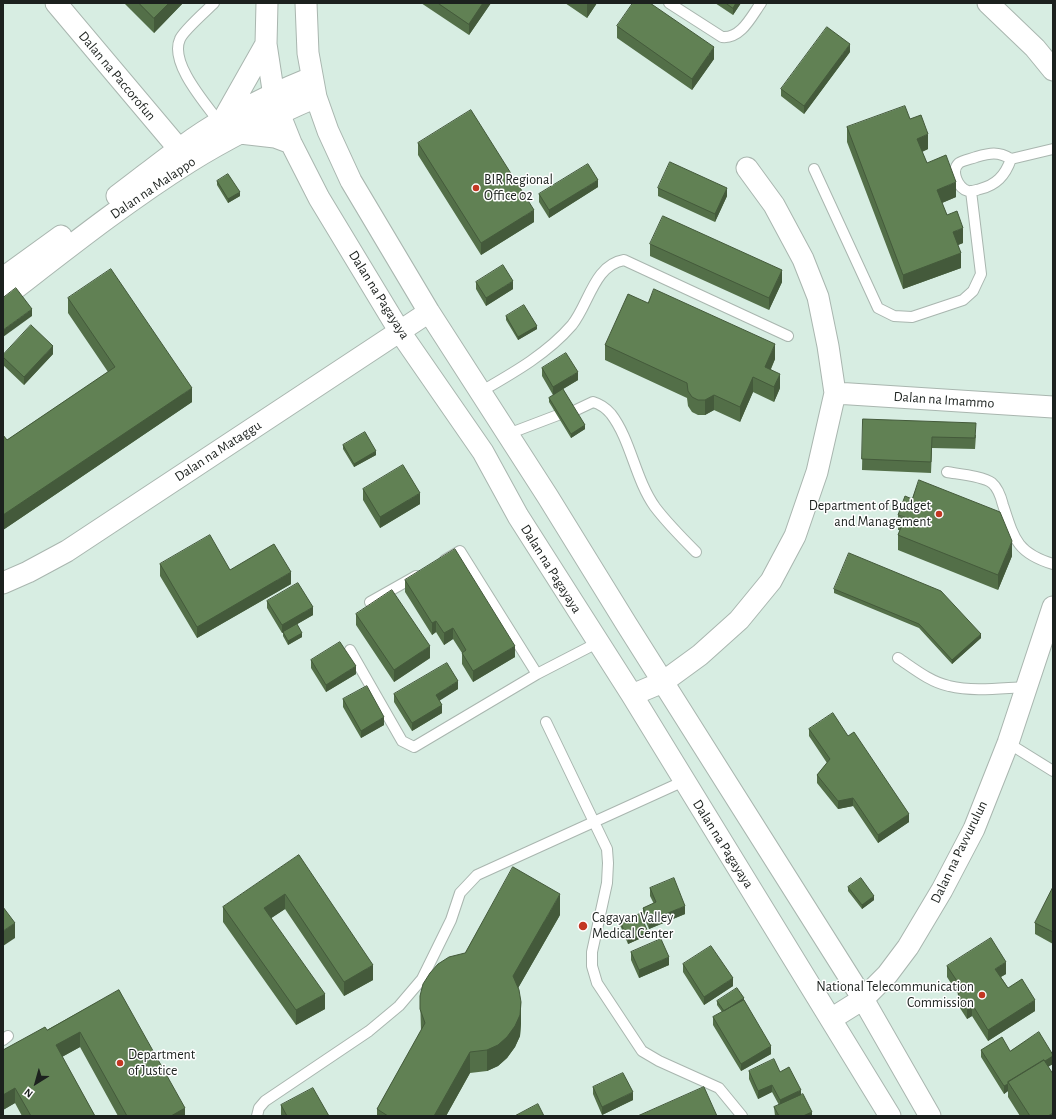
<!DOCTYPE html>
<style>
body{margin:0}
#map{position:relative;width:1056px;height:1119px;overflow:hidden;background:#eaf8f0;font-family:"Alegreya Sans",sans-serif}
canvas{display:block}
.frame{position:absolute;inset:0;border:4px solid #1c211e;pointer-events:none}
.north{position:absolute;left:16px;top:1063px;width:40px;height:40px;-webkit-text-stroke:3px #fff;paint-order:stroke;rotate:217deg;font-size:11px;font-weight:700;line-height:16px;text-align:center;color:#1c211e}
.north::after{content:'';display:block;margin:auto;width:14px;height:18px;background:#1c211e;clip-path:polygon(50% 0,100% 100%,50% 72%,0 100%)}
</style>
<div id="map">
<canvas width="1056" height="1119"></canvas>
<div class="frame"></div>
<div class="north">N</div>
</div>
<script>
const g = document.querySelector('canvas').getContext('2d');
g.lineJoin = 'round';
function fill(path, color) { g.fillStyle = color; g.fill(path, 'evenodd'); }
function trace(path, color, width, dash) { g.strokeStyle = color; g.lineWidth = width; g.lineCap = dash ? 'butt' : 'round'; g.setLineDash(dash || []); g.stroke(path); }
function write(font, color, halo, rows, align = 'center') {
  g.font = font + ' "Alegreya Sans",sans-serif'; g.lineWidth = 3; g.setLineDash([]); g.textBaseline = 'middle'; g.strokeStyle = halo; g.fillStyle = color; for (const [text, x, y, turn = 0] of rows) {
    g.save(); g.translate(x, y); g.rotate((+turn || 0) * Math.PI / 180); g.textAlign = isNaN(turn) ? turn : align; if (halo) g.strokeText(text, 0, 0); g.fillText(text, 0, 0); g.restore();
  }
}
fill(new Path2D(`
 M3 3H1053V1116H3Z`), '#d7ede2');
const service = new Path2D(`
 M214 3C206 11 183 31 180 39 169 63 206 104 219 122
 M669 3 722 37C741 39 751 17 761 3
 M1011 159C1005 176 996 185 980 189 976 190 972 192 968 191 958 188 950 171 959 163 963 160 971 159 976 157 990 153 998 151 1011 159L1053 149
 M814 169 878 308 894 316 912 317 963 300 973 291 981 274 971 191
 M480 392C513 373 547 354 572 325 589 304 594 265 624 260L788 336
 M574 411 593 402C600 404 606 408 611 414 631 440 635 479 655 507 667 523 682 538 696 552
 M508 434 558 415
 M947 472C958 474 983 476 992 483 998 488 1001 497 1003 505 1014 539 1017 553 1053 564
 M445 560 460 551 537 674
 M370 602 416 576
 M350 650 402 741 414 747 537 674 597 643
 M898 658C913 668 930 682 949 686 974 692 1001 688 1026 687
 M546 722 607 849 608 863 607 883 592 952V966L597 983 642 1051 659 1061 719 1088 742 1116
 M1008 743 1053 771
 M3 1040 8 1036
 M257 1116 259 1108 265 1101 369 1031 399 1006 422 979 451 920 460 893 477 875 684 781`);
const minor = new Path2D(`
 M56 3 179 149
 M267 3 266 44 275 103 291 143 319 198 400 332 483 452 518 516 632 695 890 1116
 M306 3 308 53 316 97 328 131 351 181 429 312 548 497 627 625 863 999 930 1116
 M988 3 1035 48 1053 70
 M223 120 266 44
 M240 133 275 137 291 143
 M117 196C152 170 186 141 223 120 252 104 281 90 311 78
 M3 278 61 236
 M3 298C64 251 124 203 189 162 229 137 272 116 316 97
 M835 393 1053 407
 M3 583 28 572 67 551 429 312
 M632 695 663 682 700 655 739 620 771 581 795 536 817 472 835 393 828 346 818 297 803 259 774 205 747 168
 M831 1019 863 999 887 975 908 947 942 890 974 829 1008 743 1053 607`);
trace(service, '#a9b6af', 12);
trace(minor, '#a9b6af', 23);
trace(service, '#fff', 10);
trace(minor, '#fff', 21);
fill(new Path2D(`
 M124 3H183L154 33Z
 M350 3H365L350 4Z
 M421 3H491L469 35Z
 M565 3H597L587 18Z
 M715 3H741L733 15Z
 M617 26 714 59 692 90 617 38Z
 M850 52 804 114 781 96V89Z
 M910 119 928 149 922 152 927 163 956 197 942 203 947 215 963 243 958 245 961 268 903 289 847 142V127Z
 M418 143 534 222 481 255 418 155Z
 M217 181 240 196 228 203 217 185Z
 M598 187 549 218 539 202V194Z
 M658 188 727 196 715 222 658 196Z
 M650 244 782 282 769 310 650 256Z
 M476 282 513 289 486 306 476 289Z
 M68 298 192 402 3 530V435L7 440 108 372 68 313Z
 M648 303 775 359 771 369 780 388 774 402 753 392 740 422 714 410 705 415H698L692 412 688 406 687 398 605 360V345Z
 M506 316 537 329 518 340 506 320Z
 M53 354 24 385 3 365V355Z
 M542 368 578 380 563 389 585 429 571 438 549 402V398L553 395 542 376Z
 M863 419 976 435 975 449 932 448 931 473 862 470Z
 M343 445 376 455 354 467 343 449Z
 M363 489 420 504 380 528 363 500Z
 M898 515 1012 556 998 590 898 550V535L900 530H898Z
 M160 564 230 570 291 584 197 638 160 576Z
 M405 580 515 657 473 682 462 664V653L453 639 444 645 436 632 432 635 405 592Z
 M834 589 981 638 952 664 919 628 834 593Z
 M267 601 313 615 297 624 302 637 288 645 283 636V632L282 633 267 608Z
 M356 614 430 658 394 682 356 625Z
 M311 660 356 674 326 692 311 668Z
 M458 689 439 700 442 713 412 731 394 702V694Z
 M343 699 384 725 361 738 343 707Z
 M809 729 848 736 909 822 878 843 853 806 838 809 817 783V775L827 763 809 736Z
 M299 855 373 980 344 996 285 909 271 918 325 1009 296 1025 223 922V907Z
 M848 887 874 900 862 909 848 891Z
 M1053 887V944L1035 934V923Z
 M650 888 685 914 649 929 643 915V908L654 904 650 896Z
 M560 915 518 988 521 1023 520 1036 515 1047 507 1058 498 1066 487 1071 470 1073 446 1116H377V1109L421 1031 420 996 465 953Z
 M620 921 648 935 628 944 620 925Z
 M631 952 669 965 639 978 631 960Z
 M683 964 733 986 704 1005 683 972Z
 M947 966 1006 974 1001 977 1008 988 1035 1011 988 1041 972 1016 967 1019 958 1005V994L947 977Z
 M119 990 185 1116H118L80 1047 62 1057 95 1116H22L15 1103 3 1110V1050L47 1030Z
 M744 1000 771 1054 741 1071 713 1025V1017L722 1012 717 1005V1001Z
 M981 1050 1010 1051 1053 1055V1064L1048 1066 1053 1116H1020L1008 1097V1091L1004 1094 981 1057Z
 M749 1071 780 1072 801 1095 812 1116H775L774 1107 779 1105 772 1092 758 1099 749 1079Z
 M593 1087 633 1100 602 1115 593 1094Z
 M281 1105 329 1116H281Z`), '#536f48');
fill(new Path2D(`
 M169 3H183L154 33V18Z
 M483 3H491L469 35V24Z
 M587 3H597L587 18Z
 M736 3H741L733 15V8Z
 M850 44V52L804 114V106Z
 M714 47V59L692 90V79Z
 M928 134V149L917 154V139Z
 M598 180V187L549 218V210Z
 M956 182V197L937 205V190Z
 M727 188V196L715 222V214Z
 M240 192V196L228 203V199Z
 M534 210V222L481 255V243Z
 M963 228V243L953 247V232Z
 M961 253V268L903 289V275Z
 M782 270V282L769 310V298Z
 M513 281V289L486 306V298Z
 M32 309V316L3 337V330Z
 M537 326V329L518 340V337Z
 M775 344V359L765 382V367Z
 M53 346V354L24 385V377Z
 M578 372V380L553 395V387Z
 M780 374V388L774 402V387Z
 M753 377V392L740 422V407Z
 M192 388V402L3 530V515Z
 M714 395V410L705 415V400Z
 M585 425V429L571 438V434Z
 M376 451V455L354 467V464Z
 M420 493V504L380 528V517Z
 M1012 541V556L998 590V575Z
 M291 572V584L197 638V627Z
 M313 607V615L282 633V625Z
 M436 621V632L432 635V623Z
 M453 628V639L444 645V633Z
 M302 633V637L288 645V641Z
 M981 634V638L952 664V660Z
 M430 646V658L394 682V670Z
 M515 646V657L473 682V671Z
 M356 666V674L326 692V685Z
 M458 681V689L436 703V695Z
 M442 705V713L412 731V723Z
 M384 717V725L361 738V731Z
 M853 798V806L838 809V801Z
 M909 814V822L878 843V835Z
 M285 894V909L264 923V908Z
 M560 894V915L513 997V976Z
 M874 896V900L862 909V905Z
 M685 906V914L649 929V921Z
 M15 923V938L3 946V931Z
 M648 932V935L628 944V940Z
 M669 957V965L639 978V970Z
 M1006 962V974L995 980V969Z
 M373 965V980L344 996V982Z
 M733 978V986L704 1005V997Z
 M325 994V1009L296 1025V1010Z
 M744 998V1002L724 1011Z
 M1035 1000V1011L988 1041V1030Z
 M521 1002V1023L520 1036 515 1047 507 1058 498 1066 487 1071V1050Z
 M972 1004V1016L967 1019V1007Z
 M80 1032V1047L56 1060V1045Z
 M771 1046V1054L741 1071V1064Z
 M470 1052V1073L446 1116H434Z
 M1053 1056V1064L1012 1089 1009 1083Z
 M1008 1084V1091L1004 1094V1086Z
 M772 1085V1092L758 1099V1091Z
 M15 1088V1103L3 1110V1095Z
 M801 1090V1097L780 1108V1100Z
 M633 1092V1100L602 1115V1107Z
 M185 1108V1116H171Z
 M812 1112V1116H803Z
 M1053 1113V1116H1048Z`), '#445a3b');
const building = new Path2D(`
 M139 3H169L154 18Z
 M438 3H483L469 24Z
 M633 3H650L714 47 692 79 617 26Z
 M726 3H736L733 8Z
 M827 27 850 44 804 106 781 89Z
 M905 106 910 119 921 115 928 134 917 139 927 163 946 155 956 182 937 190 947 215 957 211 963 228 953 232 961 253 903 275 847 127Z
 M471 110 534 210 481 243 418 143Z
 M670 162 727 188 715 214 658 188Z
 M588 164 598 180 549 210 539 194Z
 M228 174 240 192 228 199 217 181Z
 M663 216 782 270 769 298 650 244Z
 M503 265 513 281 486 298 476 282Z
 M111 269 192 388 3 515V435L7 440 115 367 68 298Z
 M16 288 32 309 3 330V298Z
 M654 289 775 344 765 367 780 374 774 387 753 377 740 407 714 395 705 400H698L692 397 688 391 687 383 605 345 628 294 648 303Z
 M524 305 537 326 518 337 506 316Z
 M31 325 53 346 24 377 3 357V355Z
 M566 353 578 372 553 387 542 368Z
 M563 389 585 425 571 434 549 398Z
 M863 419 976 423 975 438 932 437 931 462 862 459Z
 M365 432 376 451 354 464 343 445Z
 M403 465 420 493 380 517 363 489Z
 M919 480 1000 512 1012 541 998 575 898 535 905 517 898 515 905 496 912 499Z
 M210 535 230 570 274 544 291 572 197 627 160 564Z
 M455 549 515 646 473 671 462 653 466 650 453 628 444 633 436 621 432 623 405 580Z
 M849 553 941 591 981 634 952 660 919 624 834 589Z
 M298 583 313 607 282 625 267 601Z
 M392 590 430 646 394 670 356 614Z
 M297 624 302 633 288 641 283 632Z
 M340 642 356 666 326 685 311 660Z
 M447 663 458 681 436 695 442 705 412 723 394 694Z
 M367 686 384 717 361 731 343 699Z
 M833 713 848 736 854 732 909 814 878 835 853 798 838 801 817 775 830 759 809 729Z
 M299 855 373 965 344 982 285 894 264 908 325 994 296 1010 223 907Z
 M513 867 560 894 513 976 519 990 521 1002 520 1015 515 1026 507 1037 498 1045 487 1050 470 1052 434 1116H388L377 1109 425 1023 420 1009V996L423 984 430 973 438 964 449 957 465 953Z
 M674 878 685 906 649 921 643 908 656 902 650 888Z
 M861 878 874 896 862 905 848 887Z
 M1053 887V932L1035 923Z
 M3 907 15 923 3 931Z
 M640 914 648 932 628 940 620 921Z
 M991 938 1006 962 995 969 1008 988 1022 979 1035 1000 988 1030 972 1004 967 1007 958 994 963 990 947 966Z
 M661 939 669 957 639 970 631 952Z
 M711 946 733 978 704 997 683 964Z
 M737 988 744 998 724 1011 717 1001Z
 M119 990 185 1108 171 1116H127L80 1032 56 1045 95 1116H31L15 1088 3 1095V1050L45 1027 47 1030Z
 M744 1000 771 1046 741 1064 713 1017Z
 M1039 1032 1053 1055V1056L1045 1061 1044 1060 1008 1082V1084L1004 1086 981 1050 1002 1037 1010 1051Z
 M774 1059 780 1072 789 1067 801 1090 780 1100 772 1085 758 1091 749 1071Z
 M1044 1060 1053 1074V1113L1048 1116H1030L1008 1082Z
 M623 1073 633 1092 602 1107 593 1087Z
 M704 1087 717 1116H638Z
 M313 1088 329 1116H287L281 1105Z
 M803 1094 812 1112 803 1116H779L774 1107Z
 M538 1104 544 1116H515Z`);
fill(building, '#618154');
trace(building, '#445a3b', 1);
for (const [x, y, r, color] of [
 [476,188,4,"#c33723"],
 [939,514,4,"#c33723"],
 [583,926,5,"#c33723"],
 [982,995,4,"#c33723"],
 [120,1063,4,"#c33723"]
]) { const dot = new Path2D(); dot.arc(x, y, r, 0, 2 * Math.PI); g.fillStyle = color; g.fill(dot); trace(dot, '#fff', 1.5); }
write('14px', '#1c211e', '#fff', [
 ["Dalan na Paccorofun",117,76,50],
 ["Dalan na Malappo",153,188,-34],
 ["Dalan na Pagayaya",379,295,58],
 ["Dalan na Imammo",944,400,4],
 ["Dalan na Mataggu",218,451,-33],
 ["Dalan na Pagayaya",551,569,58],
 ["Dalan na Pagayaya",723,844,58],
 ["Dalan na Pavvurulun",959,852,-64]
]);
write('14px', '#1c211e', '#fff', [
 ["BIR Regional",484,180],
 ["Office 02",484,196],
 ["Department of Budget",931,506,"right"],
 ["and Management",931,522,"right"],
 ["Cagayan Valley",592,918],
 ["Medical Center",592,934],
 ["National Telecommunication",974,987,"right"],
 ["Commission",974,1003,"right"],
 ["Department",128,1055],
 ["of Justice",128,1071]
], 'left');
</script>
